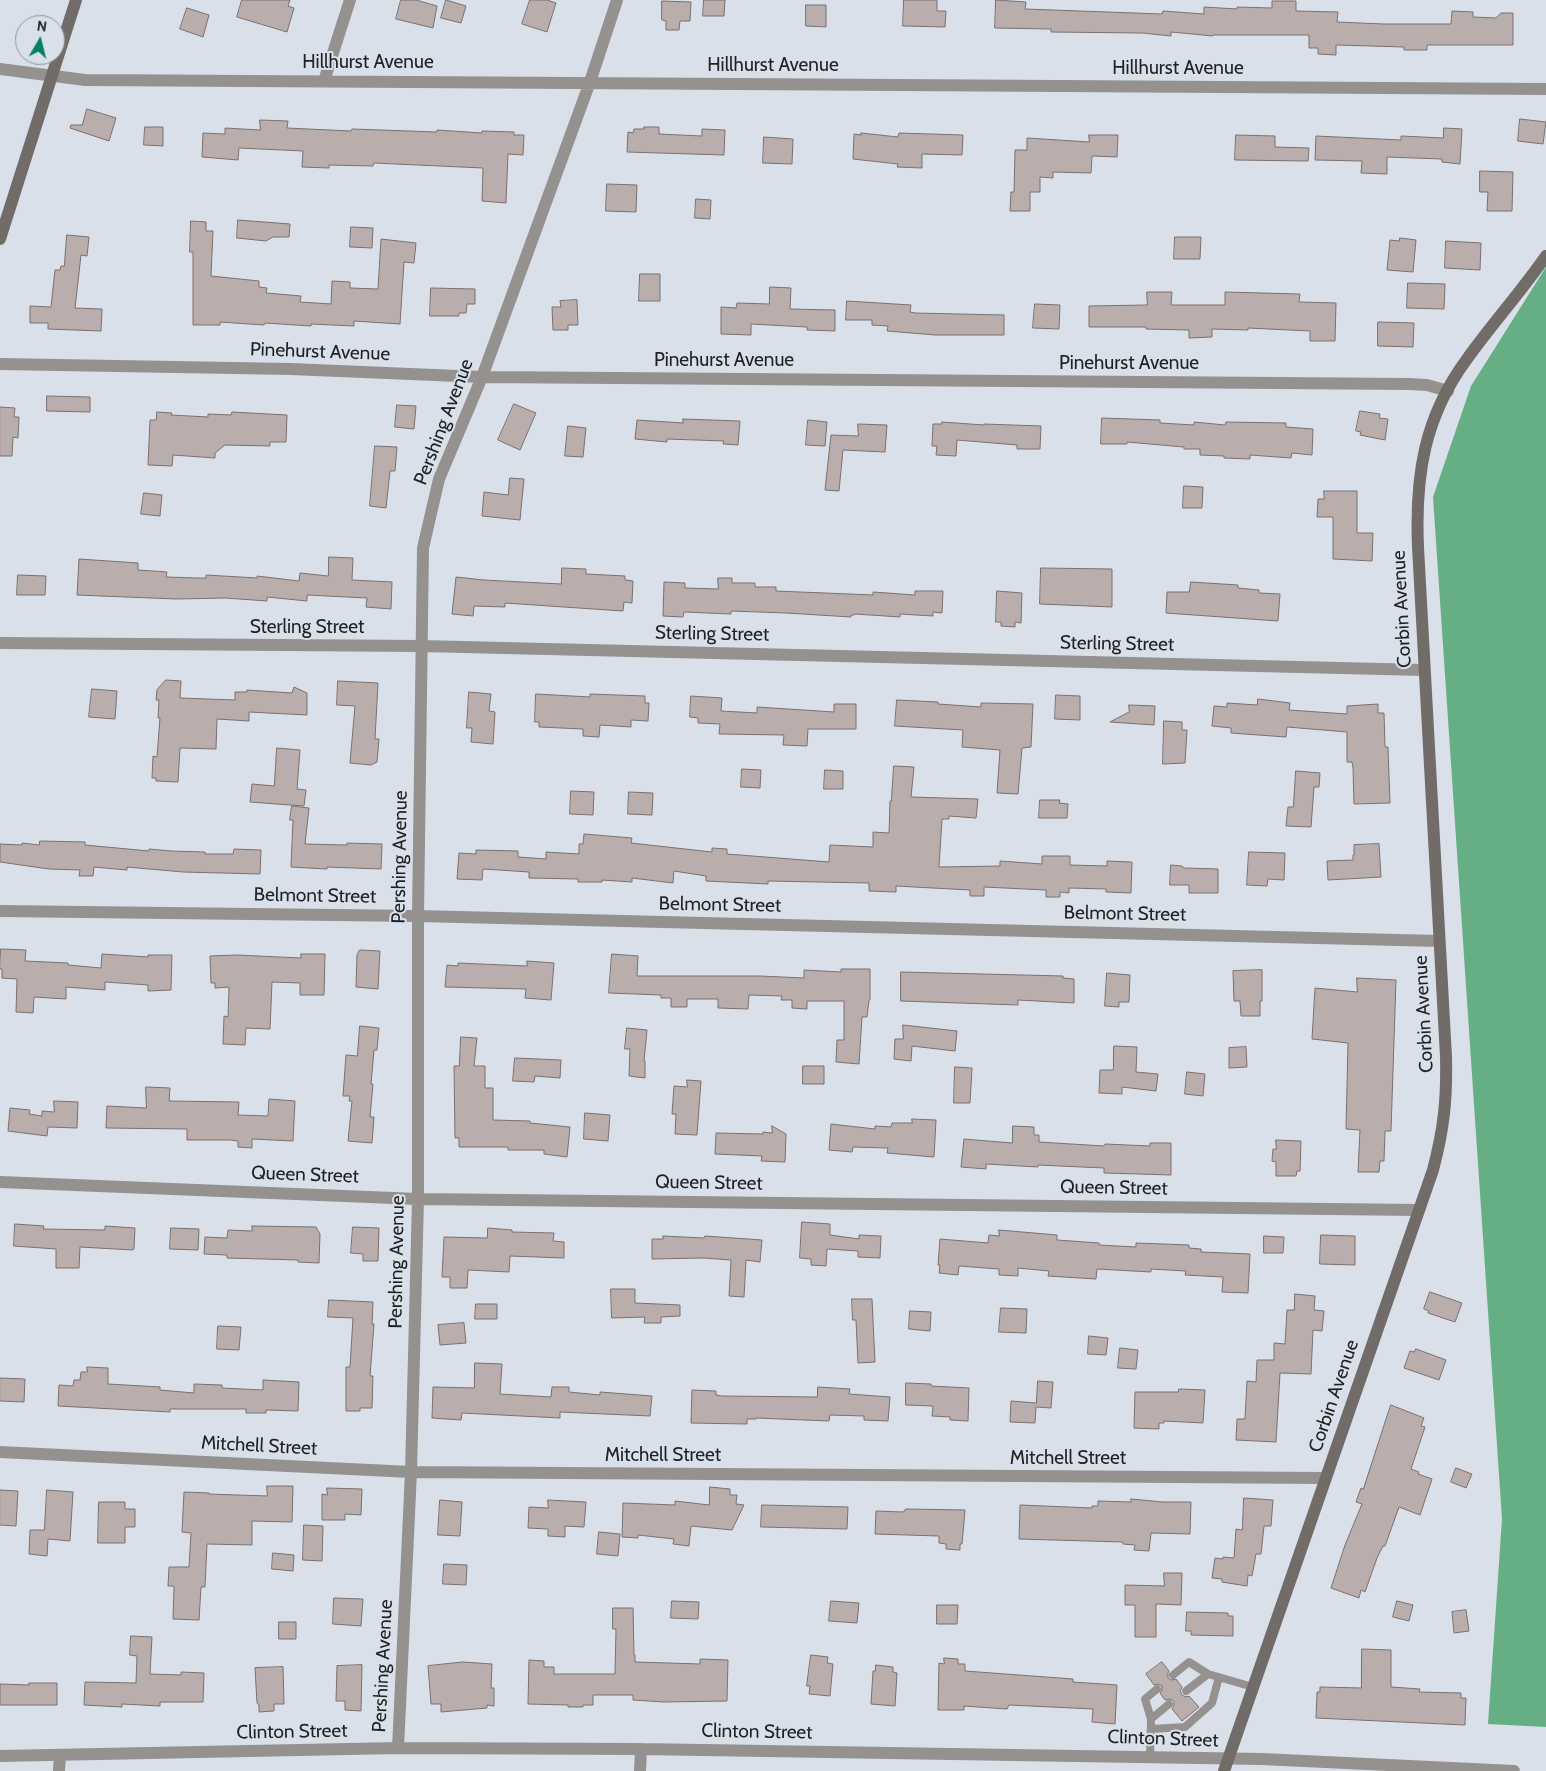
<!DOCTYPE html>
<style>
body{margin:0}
#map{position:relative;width:1546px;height:1771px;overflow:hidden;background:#dae0e9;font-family:Cabin,sans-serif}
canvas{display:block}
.north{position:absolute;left:15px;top:15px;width:50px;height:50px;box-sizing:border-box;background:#dae0e9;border:1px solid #8f949a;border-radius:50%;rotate:8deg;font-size:14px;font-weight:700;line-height:20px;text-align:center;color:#1f2124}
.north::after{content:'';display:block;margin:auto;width:18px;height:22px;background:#058161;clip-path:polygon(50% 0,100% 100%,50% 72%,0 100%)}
</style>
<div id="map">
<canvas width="1546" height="1771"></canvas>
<div class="north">N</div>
</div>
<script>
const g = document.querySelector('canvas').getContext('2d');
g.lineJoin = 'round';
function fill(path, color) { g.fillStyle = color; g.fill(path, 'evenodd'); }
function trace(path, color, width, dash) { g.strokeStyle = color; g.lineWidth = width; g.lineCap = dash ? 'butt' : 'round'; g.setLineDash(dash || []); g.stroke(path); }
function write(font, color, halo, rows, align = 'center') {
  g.font = font + ' Cabin,sans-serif'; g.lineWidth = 4; g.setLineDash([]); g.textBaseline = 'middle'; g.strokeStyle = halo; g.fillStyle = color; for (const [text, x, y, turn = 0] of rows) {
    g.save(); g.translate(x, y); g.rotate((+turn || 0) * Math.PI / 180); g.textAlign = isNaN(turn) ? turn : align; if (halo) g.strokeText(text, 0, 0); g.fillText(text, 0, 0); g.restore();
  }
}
fill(new Path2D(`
 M1546 267V1727L1488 1724 1502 1519 1433 497 1471 386Z`), '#66ae83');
const building = new Path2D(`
 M242 0H290L288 6 294 8 287 32 237 17Z
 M401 0H416L437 6 433 28 396 19Z
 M446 0 466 6 461 23 441 18Z
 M530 0H547L556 3 547 32 522 24Z
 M704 0H725L724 16H703Z
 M904 0H937V11H946L945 27 903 26Z
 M996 0 1026 2 1025 9 1162 14 1163 11 1204 14V7L1237 9V7L1272 8V1H1296V11L1338 12 1337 22 1384 24H1451L1452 11 1473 12V17L1496 18 1501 13H1513V45H1427V50H1404V47L1336 45V55L1318 54V48H1309V35H1213V36L1171 32V36L1142 33 1051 32V29L995 28Z
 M662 1 691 2 690 21H680L679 30H666V21L662 20Z
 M806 5H826V27L806 26Z
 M187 8 209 15 203 37 180 29Z
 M87 109 116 118 109 141 70 128 71 125H82Z
 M1520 119 1546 122 1543 144 1518 141Z
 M260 120 288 121 287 128 351 131 352 129 437 132V130L482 133V131L514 132V135H524L523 155 508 154 506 203 482 201 483 168 374 163 373 166 329 165V168L302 167 303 151 239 148 238 160 202 157 203 133 225 134V128L260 130Z
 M145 127H163V146L144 145Z
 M644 127H659V134L702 136V129L725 130 724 155 627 152 628 132 633 133 634 129H644Z
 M1444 128 1462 129 1460 164 1442 162V159L1387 157V174L1361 173 1362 161 1315 160 1316 136 1401 140V136L1443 138Z
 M861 133 898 137 899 133 963 135 962 155 922 154V168L897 167 898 164 853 159 854 134 861 135Z
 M1089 135H1118L1117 157 1092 156 1091 173 1053 172V178L1040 177V192H1030V211H1010L1011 192H1014L1015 150H1027V138L1089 142Z
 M1236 135 1275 136V147L1309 148 1308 161 1235 160Z
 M764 137 793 139 792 164 763 163Z
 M1480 171 1513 172 1512 211H1487L1488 192H1480Z
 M607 184 637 185 636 212 606 211Z
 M696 199 711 200 710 219 695 218Z
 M238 220 290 224 289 237H273L266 241 237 238Z
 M191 221 206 222V231H213L211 276 259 281V287L267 288 266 293 301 296 300 302 331 304 332 281 350 282V288L378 289 381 239 416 243 414 263 404 262 400 324 354 321V326L311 324V326L265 323 264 325 220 322V325H193V252H190Z
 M351 227 373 228 372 248 350 247Z
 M67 235 89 237 87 256 81 255 75 308 102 309 101 331 48 329V323H30V306L51 307 55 270H60L61 266H64Z
 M1175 237H1201L1200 259H1174Z
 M1400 238 1416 240 1413 272 1387 270 1390 240 1399 241Z
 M1446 241 1481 243 1480 270 1445 268Z
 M640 274H660V301H639Z
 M1408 283 1445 284 1444 309 1407 308Z
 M770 287 791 288 790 309 835 310V331L807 330V327L751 324V335L721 334V307L736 308 737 303 769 304Z
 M431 288 475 289V304H467L466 313H459V316H430Z
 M1147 292H1172L1171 305H1225V292L1300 294 1299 302 1336 303 1335 341H1310V331L1248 328V330L1212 329V337L1189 338V330L1146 329V327H1089V306L1147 305Z
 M577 300 578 325H568V330H553L552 307H561L560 301Z
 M847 301 911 305 910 312 915 313 1004 315V335H935L887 331 888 326 872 325V320H846Z
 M1035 304 1060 305 1059 329 1033 328Z
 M1378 322 1414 323 1413 347 1378 346Z
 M47 396 90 397V412L47 411Z
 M514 404 536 413 520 450 498 440Z
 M397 405 416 406 414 429 395 427Z
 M0 407 15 408 14 417H19L18 438 13 437 12 456H0Z
 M1360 411 1380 414 1379 418 1388 419 1385 440 1360 435 1361 432 1356 431Z
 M157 412 172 413 171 415 208 417V414L231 415 232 412 287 415 286 442H270V446L225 445 215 453V458L173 455 172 466 148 465 150 420H156Z
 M1102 418 1160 420V423L1194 425V422L1225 425 1226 422 1286 423V427L1313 429 1312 455 1292 453 1291 458 1250 455V459L1224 458V456L1200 455V449H1184V447L1127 442V444H1101Z
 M683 419 740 421 738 445 723 444 724 441 667 439V442L635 439 637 420 683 423Z
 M808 420 827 422 825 446 806 445Z
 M942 422 984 425V424L1041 426 1040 449H1017V445L957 440 956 456 936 455 937 446H932L933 424H942Z
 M858 424 887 425 885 452 843 450 839 491 825 490 831 435 858 436Z
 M568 426 586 428 583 457 565 456Z
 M375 446 397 447 395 471H390L386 508 370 506Z
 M510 478 524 479 520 520 482 516 484 492 508 495Z
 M1184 486 1203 487 1202 508H1183Z
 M1324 491H1357V533H1373L1372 561 1333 559V517H1317L1318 499H1324Z
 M144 493 162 495 160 516 141 514Z
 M329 557 353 558 352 580 392 582 391 609 366 607 367 598 307 595V601L267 597V601L225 598 176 599 77 595 79 559 138 563V570L167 572 166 577 198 578H206V575L257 578V576L299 581 300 573 328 576Z
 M562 568 586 569V574L625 576V580L633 581 632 603 624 602 623 611 505 603V607L474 606 473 616 452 614 456 577 484 580 561 584Z
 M1041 568 1112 569V607L1040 604Z
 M18 575 46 576 45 595H17Z
 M718 578H732V583H755V587H776V591L873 595V592L915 595V591H943L942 613 933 612V616L900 614V617L855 614 854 615H851V617L786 613 731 611V614L684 612 683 617 663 616 664 582 685 583V588L718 589Z
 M1191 582 1238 585V588L1259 590V593L1280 594 1278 621 1166 613 1167 592H1189Z
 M997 591 1022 593 1021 623 1015 622V627L1001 626V622H996Z
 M166 680 181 681 180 698 235 700V692H247V690L292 693 294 687 307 693V715L249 712V721L217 719 216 749 180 748 178 782 156 781V778H152L153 756 157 757 160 718H158L159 700H156L157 690Z
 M338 681 378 683 375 739H379L377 762 371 765 350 763 355 706 337 705Z
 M92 689 117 691 115 719 89 717Z
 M469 692 491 694 489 711 495 712 493 744 471 742 472 728H467Z
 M536 694 590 697V694L645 696V703H649L648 721 631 720V727L600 725 599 737 583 736V729L539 727V722H535Z
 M1056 695 1080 696V720L1055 719Z
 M691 696 722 698 721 711 757 713V707L834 712V704H856V729H808L807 746 783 745 784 735 719 734 720 724 698 723V718L690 717Z
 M1258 699 1290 703 1289 710 1347 714V706L1378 704V713H1384L1385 747H1388L1390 803 1354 804 1353 768 1352 762H1347V732L1287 727 1286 737 1231 733V728L1212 726 1214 706 1227 707V703L1257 705Z
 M897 700 938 702V704L981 707V703L1033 704 1031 747 1022 748 1018 794 997 793 1000 750 962 747 963 730 895 726Z
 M1129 705 1155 706 1154 725 1110 722 1129 712Z
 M1164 721 1182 722V730H1187L1185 763 1163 764Z
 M277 748 300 750 297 789 306 790 304 806 250 802 252 784 274 786Z
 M894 766 914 767 911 797 978 799 976 818 949 816V819H942L939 867 1000 866V861L1042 864V856H1070V865L1107 866V861L1132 862 1131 893 1106 892V889L1069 888V893L1060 892V897H1046V890L984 887V896H970V890L896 886V892L869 891V883L768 881V884L706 881V876L674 871 673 883 632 878V882L602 880V882H578V879L529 878V872L483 869 482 880 457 879 459 853 476 854V850L518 851V857L546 859V852L579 854V844H583L584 834 632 838 631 843 712 852V848L727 849V854L829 862 830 845 873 847V832L889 833 890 801H891Z
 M742 769 761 770 760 788 741 787Z
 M825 770 843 771V789H824Z
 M1296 771 1320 773 1319 787H1314L1311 827 1286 826 1288 807H1293Z
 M571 791 594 792 593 815 570 814Z
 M629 792 653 793 652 815 628 814Z
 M1040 800H1060L1059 803 1068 804 1067 818H1039Z
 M292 806 309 808 305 844 347 845V843L382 844 381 869 327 867V869L291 867 293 820H290Z
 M40 841 85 842V845L149 851V849L171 851 205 852V854H233L234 849 261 850 260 874 183 872 127 867V870L94 867 93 876H79L80 870 49 869 0 862V844L22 845V843L39 845Z
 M1379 844 1381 877 1328 880 1327 861 1353 860V855H1354V845Z
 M1249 852 1285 853 1284 880 1268 879 1267 886 1247 885Z
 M1171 865 1182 866 1184 868 1218 869V893H1189V885H1170Z
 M1 949 26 950 25 961 68 963V965L101 968 102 954 148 957V955H172L171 990 148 991V985L105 982V990L66 987V999L34 997 33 1013 16 1012 17 979 2 978V969H0Z
 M360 950 380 951 378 989 356 987 357 955Z
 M301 954H325L324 995H300V983L272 982 270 1029 246 1028 245 1045 223 1044 224 1016 228 1017 229 987 215 988V983H211L210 956 237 955 301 958Z
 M612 954 638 956 637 976H760L804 978V970L841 972V969H870V1000H869L867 1017H862L859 1064 836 1062 837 1040H844V1001H807V1009L792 1008V1000H781L782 996 749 995 748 1009 718 1008V999H687V1007H671V998H661V995L609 993Z
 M527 961 554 963 551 1000 525 998 526 989 445 987 447 965 458 966V963L527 966Z
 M1262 970V1001H1260V1016H1241L1240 1001H1234L1233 971Z
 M901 972 1063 976V978L1074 979V1003L1018 1000V1005L901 1001Z
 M1107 973 1130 975 1129 1002H1119V1007L1105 1006Z
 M1357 978 1396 980 1391 1131H1385L1384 1161H1380L1379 1172H1358L1360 1130 1346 1129 1348 1043 1312 1039 1315 988 1357 992Z
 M903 1025 957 1031 955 1051 912 1046 911 1061 894 1059 895 1039H903Z
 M360 1026 379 1028 377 1050H374L371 1084H373L370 1117H374L372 1143 348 1141 352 1101H349L350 1096H343L346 1055 357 1056Z
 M627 1028 647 1030 644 1061H645V1078L629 1076 630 1049H625Z
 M461 1037 477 1038 474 1066H485V1088H493V1120L530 1121V1123L570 1127 567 1157 544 1154V1150H508V1147H459V1138H455L454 1066H459Z
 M1114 1046 1137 1047 1136 1072 1158 1074 1156 1091 1122 1087V1094L1099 1093 1100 1070H1113Z
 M1246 1047 1247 1067 1229 1068V1048Z
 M515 1058 561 1060 560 1078 535 1076 534 1082 513 1081Z
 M803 1066H824V1084H803Z
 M955 1067 972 1068 970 1103H954Z
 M1187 1072 1205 1074 1203 1096 1185 1094Z
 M687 1080 701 1081 697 1135 675 1134 676 1114H672L674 1086 687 1087Z
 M146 1087 170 1088 169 1101 239 1102 238 1115 268 1116 269 1099 295 1101 293 1141 252 1139V1148L238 1147V1141L230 1140H187V1129L106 1128 107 1106 146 1108Z
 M54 1101 78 1102 77 1128 48 1127 47 1136 8 1131 10 1108 30 1110 29 1114 42 1116V1111L54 1112Z
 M585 1113 610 1115 608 1141 584 1139Z
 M912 1119 936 1120 934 1157 887 1153 888 1148 853 1147 852 1152 829 1150 831 1124 875 1129V1126L891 1127 892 1123H912Z
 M772 1126 786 1134 785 1162 761 1161 762 1156 715 1154 716 1133 763 1134V1132L772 1133Z
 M1013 1126 1034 1127V1135H1039V1142L1104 1146 1105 1144 1150 1146V1143H1171V1175L1104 1173V1168L1038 1165V1167L986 1164V1169L961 1167 964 1139 1012 1143Z
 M1276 1140 1301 1141 1300 1171H1297L1296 1176H1276V1162L1272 1161 1273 1149H1276Z
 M802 1222 830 1224V1235L859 1239V1235L881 1236 880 1258 858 1257V1251L827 1249 826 1266 811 1265V1259L800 1258Z
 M15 1224 44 1226 43 1229 105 1230V1226L135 1228 134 1248 133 1250 80 1247 79 1268H56V1249L14 1246Z
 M252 1226 316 1227 320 1234 319 1263 298 1262V1260L227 1258V1255L204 1254 205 1237 227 1238 228 1230 252 1231Z
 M353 1227 379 1228 378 1261H363V1254L351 1253Z
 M171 1228 199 1229 198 1250 170 1249Z
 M488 1228 512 1230V1232L554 1233 553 1241 564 1242V1258L510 1256 509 1272 468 1270 467 1288H450V1277H442L444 1237 487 1238Z
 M999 1230 1057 1235V1240L1099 1243V1245L1136 1247V1243L1189 1245V1248L1201 1249V1252L1250 1254 1248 1293 1222 1292 1223 1277 1185 1275 1186 1271 1151 1269V1272L1097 1269 1096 1279 1048 1276 1049 1271 1018 1268V1276L999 1275V1269L959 1266 958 1275 939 1273 940 1265H938L940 1239 988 1243 989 1235 999 1236Z
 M1321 1235 1355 1236V1265L1320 1264Z
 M663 1236 704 1238 705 1236 762 1240 760 1262 746 1260 744 1297 729 1296 731 1260 703 1258 652 1259V1239H663Z
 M1264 1236 1284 1237 1283 1253H1264Z
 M611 1289H635V1303L680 1305V1316L661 1317V1323H644L645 1317 612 1318Z
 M1430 1292 1462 1303 1455 1322 1428 1313 1429 1311 1424 1309Z
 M1295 1294 1315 1296 1314 1310 1324 1311 1322 1331 1313 1330 1311 1374 1280 1373 1276 1442 1236 1440 1237 1419H1245L1247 1381 1256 1382 1257 1360H1274V1343L1285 1344 1287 1310H1294Z
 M852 1299H872L875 1362 858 1363 856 1320H853Z
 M329 1300 373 1302 372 1324H374L370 1376H373L372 1408H360V1411H346V1367H350L353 1318 328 1317Z
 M476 1304H497V1319H475Z
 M1001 1308 1027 1309 1026 1333 999 1332Z
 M910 1311 931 1312 930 1331 909 1329Z
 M464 1323 466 1343 440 1345 438 1325Z
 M218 1326 241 1327 239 1350 217 1349Z
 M1089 1336 1108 1338 1106 1355 1088 1354Z
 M1120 1348 1138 1350 1136 1369 1118 1368Z
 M1416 1349 1446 1360 1439 1380 1404 1368 1410 1351 1414 1352Z
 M475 1363 502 1364 500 1394 551 1397 552 1387H569V1392L600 1395V1392L652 1396 650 1416 560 1412V1418L462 1413 461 1420 432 1418 433 1387 474 1388Z
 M87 1367 108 1368V1384L160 1387V1390L194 1393V1384L222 1385V1388L263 1390V1380L299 1382 298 1411 266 1410V1413H246V1409H170V1412L58 1406 59 1385 73 1386 74 1380H80L81 1372H87Z
 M0 1378 25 1379 24 1402 0 1401Z
 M1038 1381 1053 1382 1051 1408 1036 1407 1035 1423 1010 1422 1011 1401 1036 1403Z
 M906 1383 931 1384V1386L969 1388 968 1421 950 1420V1417L932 1416 933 1406 906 1405Z
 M818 1387 850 1389 849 1394 890 1397 888 1421 864 1420V1416L830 1415 829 1421 756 1418V1419H747V1424L691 1423 692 1390 716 1391V1395L722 1396 817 1397Z
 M1179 1389 1205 1390 1203 1423 1164 1421V1423H1159V1429L1134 1428 1135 1392H1178Z
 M1391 1405 1424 1418 1421 1426 1425 1427 1411 1469 1419 1472 1418 1474 1432 1479 1420 1515 1399 1507 1385 1546H1383L1377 1558 1365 1592 1361 1590 1359 1598 1331 1588 1345 1545 1362 1504 1356 1502 1361 1488 1363 1489Z
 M1456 1468 1472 1474 1466 1488 1451 1482Z
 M267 1486H293L292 1522 252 1521V1545L207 1544 205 1587H201L199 1620 173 1619 174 1586H168L169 1567H189L191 1533 182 1532 184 1492 209 1493V1494L267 1496Z
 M710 1487 730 1489V1495H737L736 1504 744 1505 732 1530 691 1526 689 1546 673 1544 674 1539 638 1535V1538L622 1537 623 1503 675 1505V1501L709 1505Z
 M327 1488 362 1489 361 1515 345 1514V1520H322V1494L327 1495Z
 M0 1490 18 1491 16 1526 0 1525Z
 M47 1490 73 1492 70 1541 48 1539 47 1556 29 1554 30 1530H44Z
 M1244 1498 1273 1500 1271 1526H1264L1261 1554H1256L1252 1576 1248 1575 1247 1586 1222 1582V1579L1212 1578 1215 1558 1223 1559V1557L1234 1558 1236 1529 1242 1530Z
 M1131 1499 1163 1502H1191L1190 1534 1151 1533 1149 1551 1134 1550 1135 1545 1123 1544V1542L1019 1539 1020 1505 1092 1508V1506H1098V1501L1131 1502Z
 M440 1500 462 1502 460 1536 438 1535Z
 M548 1500 586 1502 584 1527 565 1526V1537L548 1536V1529L528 1528 529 1507 548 1508Z
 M99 1502H125V1509H135V1527H125V1543H98Z
 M762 1505 848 1507 847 1529 761 1527Z
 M906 1509 965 1510 962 1544H960V1550L946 1549V1544L939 1543V1536L875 1534 876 1511 903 1512Z
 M304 1525 323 1526 322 1561 303 1560Z
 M599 1532 620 1534 618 1556 597 1554Z
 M273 1553 294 1555 293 1571 272 1569Z
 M444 1564 467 1565 466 1585 443 1584Z
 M1164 1573H1182L1181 1605 1156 1604V1637H1135V1605H1125V1585L1164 1586Z
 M334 1598 363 1599 361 1626 333 1624Z
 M672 1601 699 1602 698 1619 671 1618Z
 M831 1601 859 1603 857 1623 829 1621Z
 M1397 1601 1413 1605 1409 1621 1393 1617Z
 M937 1605H958L957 1624H937Z
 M613 1608H633L634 1655H635V1662L700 1664V1659L728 1660 727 1701 664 1702 633 1700V1695H593V1705H583V1707H568V1705L528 1704 529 1660 544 1661V1667H554V1674H615L616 1629H613Z
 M1466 1610 1469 1631 1454 1633 1452 1612Z
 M1187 1612 1228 1613V1616H1233V1636L1191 1635V1631H1186Z
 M279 1622H296V1639H279Z
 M131 1636 152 1637 150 1674 181 1675V1672L204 1673 203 1702H160V1706L122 1704V1707L84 1705 85 1682 136 1683 137 1656 130 1655Z
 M1362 1649 1391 1650V1687L1420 1689 1419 1692 1461 1693V1698H1466L1465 1725 1316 1718 1317 1692H1320V1687L1361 1688Z
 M811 1655 828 1657 827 1663 833 1664 830 1696 809 1694 810 1686H807Z
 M944 1658 958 1659V1664H965V1671L1073 1679V1682L1117 1685 1115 1724 1092 1722 1093 1709 1009 1705 1007 1709 964 1706V1710H938L939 1663 944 1664Z
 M463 1662 492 1664 491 1688H494V1706L487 1705V1708L441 1712V1704H431L428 1666Z
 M1162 1662 1169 1671 1168 1673V1678L1171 1680 1176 1679 1182 1687 1180 1691 1182 1695 1186 1697 1189 1696 1199 1707 1182 1721 1172 1709 1174 1705V1701L1170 1699 1165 1700 1160 1693 1162 1690V1686L1158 1684 1154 1685 1146 1674Z
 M362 1665 361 1711 345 1710V1701H336L337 1666Z
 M876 1665 893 1667V1672L897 1673 895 1706 871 1704 873 1671H875Z
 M283 1667 284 1704H274V1711L259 1712V1705L257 1703 255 1668Z
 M29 1683H57V1705H0V1684L29 1685Z`);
fill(building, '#baaeac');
trace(building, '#7a706e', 1);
trace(new Path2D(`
 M1173 1675 1189 1662 1208 1674
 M1186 1691 1208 1674 1253 1687
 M1151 1719 1145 1699 1157 1689
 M1151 1729 1185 1727 1212 1703 1219 1677
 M1150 1757 1151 1719 1169 1704`), '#95918f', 8);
trace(new Path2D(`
 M0 69 85 80 1546 89
 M324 81 350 0
 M0 364 291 369 482 377 1409 384 1427 385 1448 391
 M0 643 421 646 1424 670
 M0 911 418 916 1439 941
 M0 1182 418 1199 1419 1210
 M0 1452 411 1472 1325 1478
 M398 1748 411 1472 418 1199V916L423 548 439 479 482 377 590 82 617 0
 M0 1756 398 1748 641 1749 1262 1759 1514 1771
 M59 1771 60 1756
 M640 1771 641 1749`), '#95918f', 12);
trace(new Path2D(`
 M0 239 76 0
 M1224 1771 1433 1170C1444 1128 1447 1099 1446 1057L1418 547C1415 476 1424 417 1467 359 1492 324 1521 292 1546 256`), '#716c68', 12);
write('19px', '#1f2124', '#dae0e9', [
 ["Hillhurst Avenue",368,62],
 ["Hillhurst Avenue",773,65],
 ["Hillhurst Avenue",1178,68],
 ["Pinehurst Avenue",320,352,2],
 ["Pinehurst Avenue",724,360],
 ["Pinehurst Avenue",1129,363],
 ["Pershing Avenue",444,422,-69],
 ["Corbin Avenue",1402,609,-93],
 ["Sterling Street",307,627],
 ["Sterling Street",712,634,1],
 ["Sterling Street",1117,644,1],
 ["Pershing Avenue",400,857,-89],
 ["Belmont Street",315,896,1],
 ["Belmont Street",720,905,1],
 ["Belmont Street",1125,914,1],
 ["Corbin Avenue",1424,1014,-93],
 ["Queen Street",305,1175,2],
 ["Queen Street",709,1183,1],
 ["Queen Street",1114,1188,1],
 ["Pershing Avenue",397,1262,-89],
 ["Corbin Avenue",1334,1396,-71],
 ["Mitchell Street",259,1446,3],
 ["Mitchell Street",663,1455],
 ["Mitchell Street",1068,1458],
 ["Pershing Avenue",383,1666,-87],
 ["Clinton Street",292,1732,-1],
 ["Clinton Street",757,1732,1],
 ["Clinton Street",1163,1739,2]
]);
</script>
